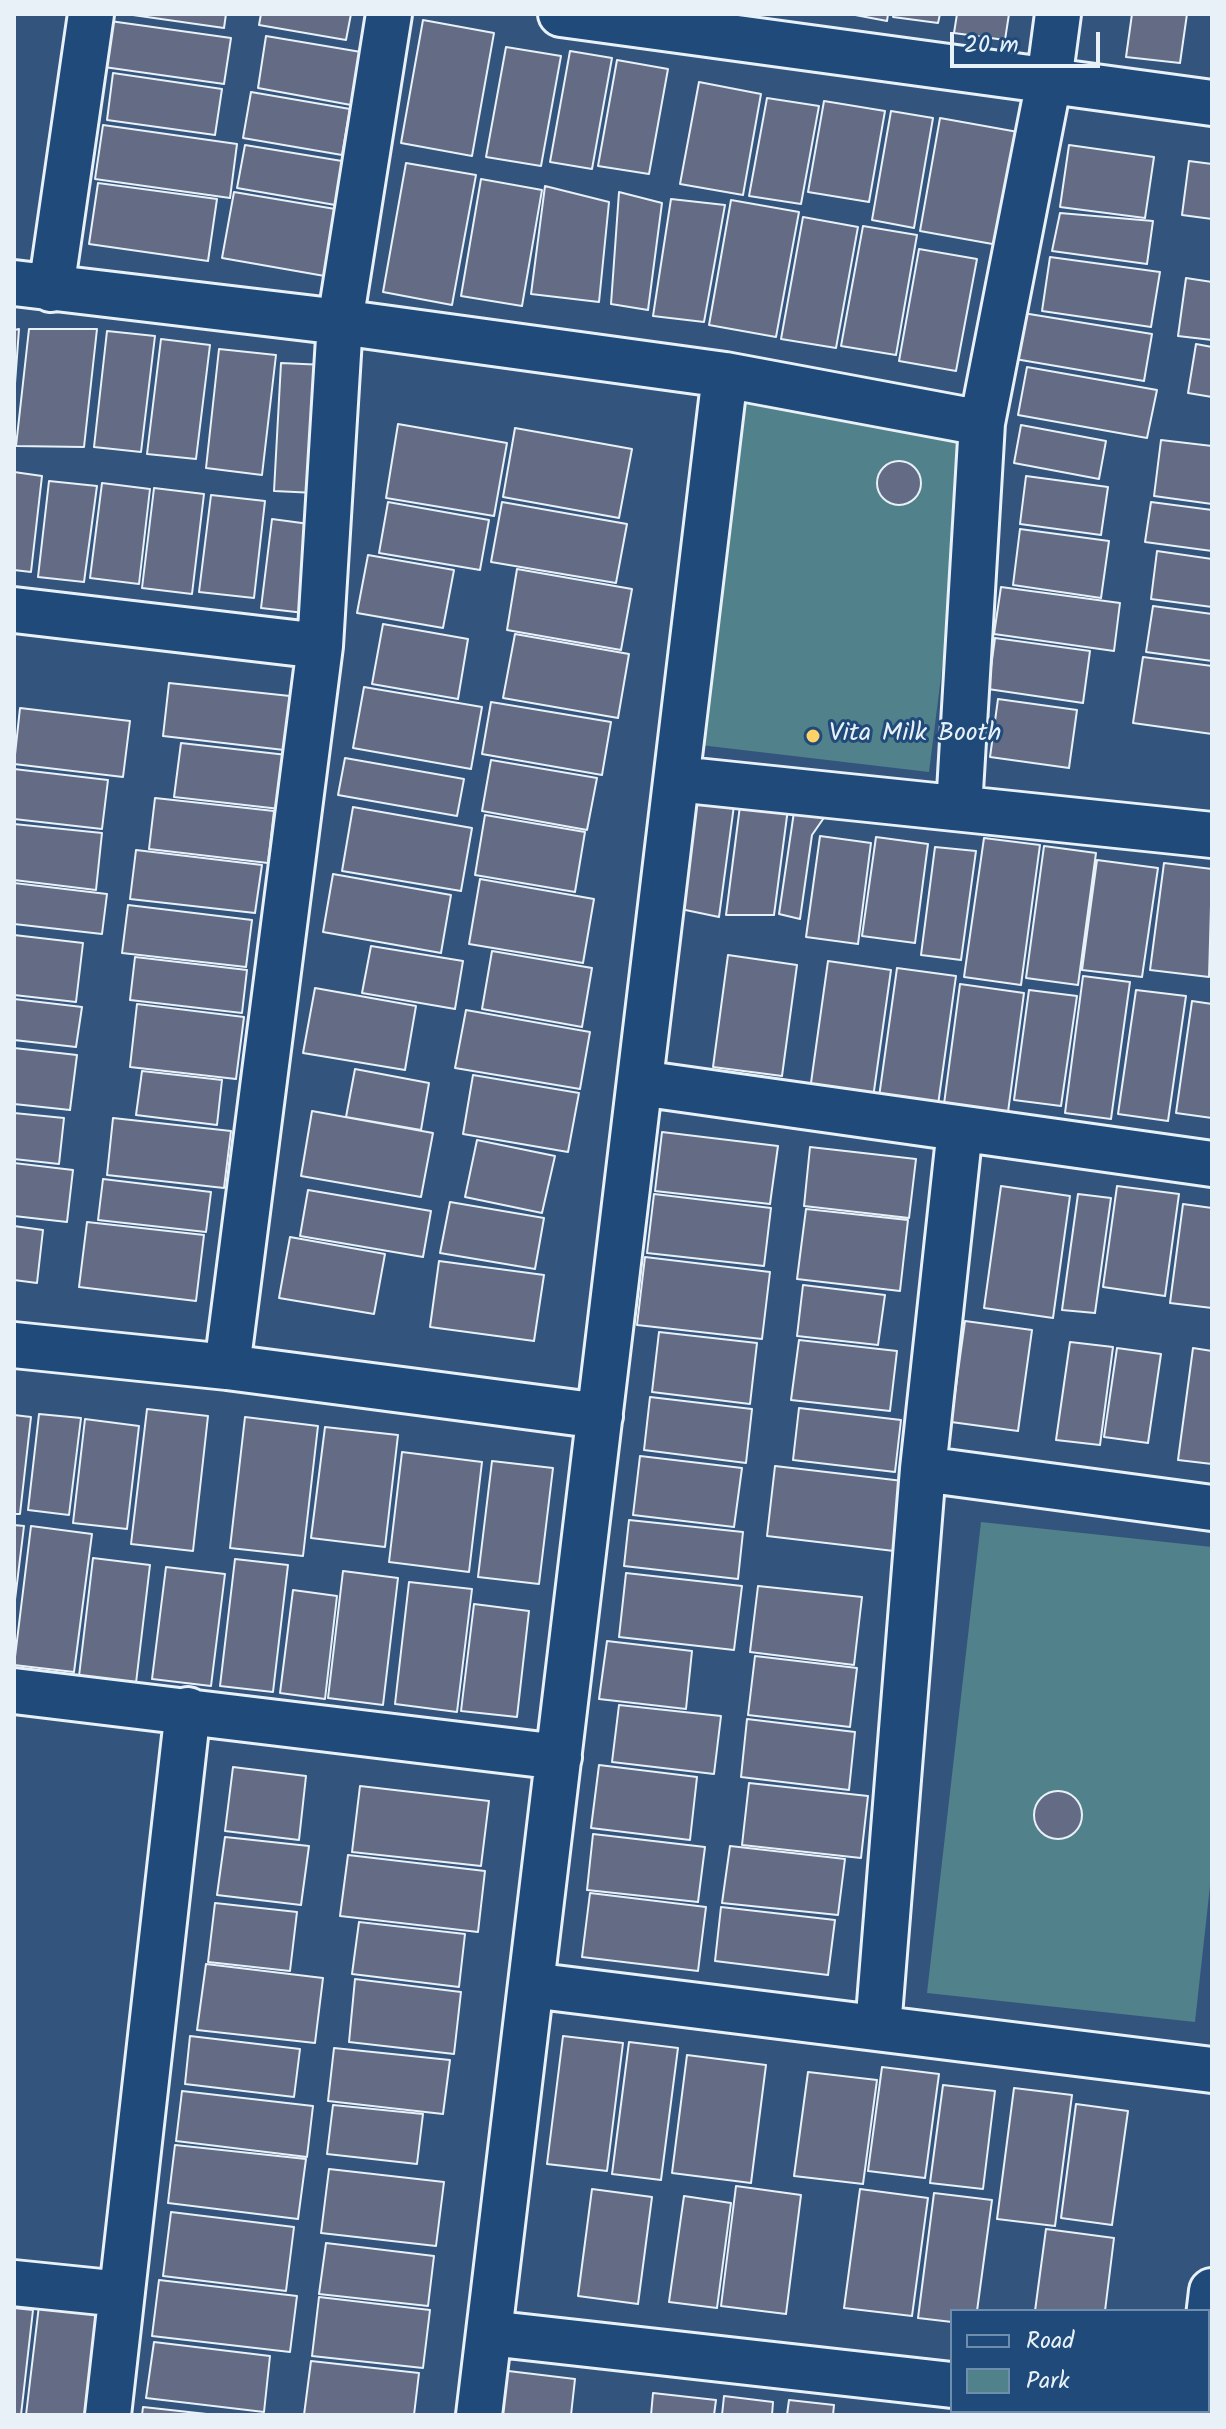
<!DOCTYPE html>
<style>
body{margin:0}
#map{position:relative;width:1226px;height:2429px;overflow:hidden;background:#33547d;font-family:Kalam,sans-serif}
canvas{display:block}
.frame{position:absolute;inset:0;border:16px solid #e8f1f8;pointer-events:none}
.legend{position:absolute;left:950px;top:2309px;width:260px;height:104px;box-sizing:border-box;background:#1f4a7a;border:2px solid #6f8dac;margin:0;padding:10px 14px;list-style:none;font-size:24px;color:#e8f1f8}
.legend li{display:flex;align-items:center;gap:16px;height:40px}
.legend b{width:40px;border:2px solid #6f8dac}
.scale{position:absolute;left:950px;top:32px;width:150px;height:36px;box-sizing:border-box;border:4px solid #e8f1f8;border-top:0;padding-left:10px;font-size:24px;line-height:28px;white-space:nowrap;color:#e8f1f8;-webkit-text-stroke:6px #1f4a7a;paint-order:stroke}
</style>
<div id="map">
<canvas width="1226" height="2429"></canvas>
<div class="frame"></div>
<ul class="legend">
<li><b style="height:10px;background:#1f4a7a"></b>Road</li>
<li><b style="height:22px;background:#51818b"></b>Park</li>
</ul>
<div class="scale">20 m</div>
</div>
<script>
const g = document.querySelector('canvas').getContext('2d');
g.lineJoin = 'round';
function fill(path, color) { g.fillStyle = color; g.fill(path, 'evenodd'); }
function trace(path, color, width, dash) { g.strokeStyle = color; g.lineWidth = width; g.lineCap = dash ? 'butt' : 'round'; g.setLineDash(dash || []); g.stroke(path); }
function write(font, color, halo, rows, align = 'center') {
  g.font = font + ' Kalam,sans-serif'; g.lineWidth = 6; g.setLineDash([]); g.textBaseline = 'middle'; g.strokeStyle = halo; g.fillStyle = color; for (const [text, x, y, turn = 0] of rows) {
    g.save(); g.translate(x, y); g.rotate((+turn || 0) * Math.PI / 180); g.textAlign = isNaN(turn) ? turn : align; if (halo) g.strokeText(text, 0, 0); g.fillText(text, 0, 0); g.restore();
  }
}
fill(new Path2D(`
 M742 404 972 431 929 772 700 745Z
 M981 1522 1212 1547V1868L1195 2022 927 1993Z`), '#51818b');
const building = new Path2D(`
 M126 14H226L224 28Z
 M261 14H351L346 40 259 25Z
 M850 14H888L887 21Z
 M894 14H940L938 23 893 17Z
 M957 14H1009L1005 40 954 33Z
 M1132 14H1187L1180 63 1126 57Z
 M423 20 494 33 472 156 401 143Z
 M110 21 231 38 224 84 104 67Z
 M266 36 361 52 351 105 258 88Z
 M506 47 561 56 541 166 486 157Z
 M570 51 612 58 592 169 550 162Z
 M617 60 668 69 649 174 598 166Z
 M113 73 222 89 215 135 107 120Z
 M699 82 761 94 743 195 680 184Z
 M251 92 350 109 342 155 243 138Z
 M767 98 819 106 801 204 749 196Z
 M824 101 885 111 869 202 808 192Z
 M891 111 933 118 914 228 872 220Z
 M940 118 1018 132 998 245 920 231Z
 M103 125 237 144 230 198 95 179Z
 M245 145 348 162 341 206 237 188Z
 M1069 145 1154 157 1145 218 1060 207Z
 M1189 161 1212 164V219L1182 215Z
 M406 163 476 175 452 305 383 292Z
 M481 179 542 190 522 306 461 296Z
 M98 183 217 199 208 261 89 244Z
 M545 186 609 202 599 302 531 294Z
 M234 192 347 211 336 278 222 258Z
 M619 192 662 203 648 310 611 304Z
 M671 199 725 205 704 322 653 316Z
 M731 200 799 212 776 337 709 325Z
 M1060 213 1153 221 1147 264 1052 251Z
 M803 217 858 227 836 348 781 339Z
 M863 226 917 235 896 355 841 346Z
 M919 249 977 259 956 371 899 361Z
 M1050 257 1160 272 1151 327 1042 311Z
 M1186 278 1212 282V340L1178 336Z
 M1023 313 1152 334 1144 381 1015 359Z
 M19 329 14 397V330Z
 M29 329H97L84 447 16 446Z
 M107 331 155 336 141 452 94 447Z
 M161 339 210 345 196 459 147 454Z
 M1196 344 1212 347V397L1188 393Z
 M219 349 276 355 262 475 206 468Z
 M281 363 325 365 316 493 274 491Z
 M1027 367 1157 390 1147 438 1018 415Z
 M398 424 507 443 494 516 386 498Z
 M1021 425 1106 441 1099 479 1014 463Z
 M515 428 632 449 619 518 503 497Z
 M1161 440 1212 446V504L1154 496Z
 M877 483a22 22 0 1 1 44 0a22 22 0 1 1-44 0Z
 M14 472 42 476 31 572 14 570Z
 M1026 476 1108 487 1101 535 1020 524Z
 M49 481 97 486 84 582 38 577Z
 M102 483 150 489 139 584 90 578Z
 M154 488 204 494 192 594 142 588Z
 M211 495 265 501 254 598 199 592Z
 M388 502 489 520 480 570 379 553Z
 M502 502 627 524 616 583 491 562Z
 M1151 502 1212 510V551L1145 542Z
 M272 519 324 526 313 614 261 608Z
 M1020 529 1109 541 1101 598 1013 585Z
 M1157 551 1212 559V607L1151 599Z
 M368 555 454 570 443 628 357 613Z
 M517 569 632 589 621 650 507 630Z
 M1001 587 1120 603 1114 651 994 634Z
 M1153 606 1212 614V661L1146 652Z
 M383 624 468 639 458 699 372 684Z
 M515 634 629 654 618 718 503 698Z
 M995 638 1090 651 1083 703 988 689Z
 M1143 657 1212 666V734L1133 723Z
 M169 683 290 696 284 750 163 736Z
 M364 687 482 707 471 769 353 748Z
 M998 699 1077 710 1069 768 990 757Z
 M491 702 611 722 602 775 482 754Z
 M20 708 130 721 123 777 14 764Z
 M181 743 287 755 280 809 174 797Z
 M345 758 464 779 457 816 338 795Z
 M491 760 597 778 587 830 482 811Z
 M14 769 108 780 102 829 14 819Z
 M688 793 735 798 719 917 671 907Z
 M155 798 274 811 268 863 149 849Z
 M741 798 789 801 774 915H726Z
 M795 805 830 809 812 835 800 919 779 914Z
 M353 807 472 828 461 891 342 871Z
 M485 815 585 832 575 892 475 875Z
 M14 824 102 833 96 890 14 880Z
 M820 836 871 843 858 944 806 937Z
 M876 837 928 844 915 943 862 936Z
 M984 838 1040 845 1021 985 964 977Z
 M1044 846 1096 853 1078 985 1026 978Z
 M935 847 976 851 961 960 921 955Z
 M136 850 262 865 255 913 130 899Z
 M1097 860 1158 868 1142 977 1082 970Z
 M1164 863 1212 869 1209 977 1150 970Z
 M333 874 451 895 441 953 323 932Z
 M480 879 594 899 583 963 469 944Z
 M14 883 107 894 102 934 14 924Z
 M128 905 252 920 246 967 122 953Z
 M14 935 83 943 76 1002 14 995Z
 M371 946 463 961 455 1009 362 993Z
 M492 951 592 968 582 1027 482 1009Z
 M728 955 797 965 782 1076 713 1067Z
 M135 957 247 970 242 1013 130 1000Z
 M828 961 891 970 873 1098 810 1090Z
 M897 968 956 976 938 1105 879 1097Z
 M1083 976 1130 982 1111 1119 1065 1113Z
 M960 984 1024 993 1008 1112 944 1104Z
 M315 988 416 1006 405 1070 303 1053Z
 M1029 990 1077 996 1061 1106 1014 1100Z
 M1136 990 1186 996 1168 1121 1118 1114Z
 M14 999 82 1007 76 1047 14 1040Z
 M1192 1001 1212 1004V1118L1176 1113Z
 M137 1004 244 1017 236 1079 130 1067Z
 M466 1010 590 1032 580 1089 455 1068Z
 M14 1048 77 1055 70 1110 14 1104Z
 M355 1069 429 1083 421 1130 346 1117Z
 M142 1071 222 1080 217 1125 136 1115Z
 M473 1075 579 1093 568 1152 463 1134Z
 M312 1111 433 1133 421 1197 301 1176Z
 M14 1113 64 1118 59 1164 14 1159Z
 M113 1118 231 1131 224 1188 107 1175Z
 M662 1132 778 1146 770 1204 655 1191Z
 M477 1140 555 1156 542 1213 465 1197Z
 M810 1147 916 1159 909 1218 804 1206Z
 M14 1163 73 1170 67 1222 14 1216Z
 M103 1179 211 1192 206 1232 98 1220Z
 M1001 1186 1070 1196 1053 1318 984 1308Z
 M1117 1186 1179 1194 1165 1296 1103 1287Z
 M308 1190 431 1211 423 1257 300 1236Z
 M654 1194 771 1208 764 1266 647 1253Z
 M1078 1194 1111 1198 1095 1313 1062 1310Z
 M450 1202 544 1218 535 1269 440 1253Z
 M1183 1204 1212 1208V1308L1170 1303Z
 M806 1209 908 1220 900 1291 797 1279Z
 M87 1222 204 1235 196 1301 79 1287Z
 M14 1226 43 1230 37 1283 14 1280Z
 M290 1237 385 1254 374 1314 279 1298Z
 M645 1257 770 1272 762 1339 637 1325Z
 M439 1261 544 1275 534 1341 430 1327Z
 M803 1285 885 1295 878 1345 797 1336Z
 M965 1321 1032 1330 1018 1431 951 1422Z
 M659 1332 757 1343 750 1404 652 1392Z
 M799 1340 897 1351 890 1411 791 1400Z
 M1070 1342 1113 1347 1100 1445 1056 1440Z
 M1117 1348 1161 1354 1148 1443 1104 1437Z
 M1193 1348 1212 1351V1464L1178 1460Z
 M650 1397 752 1409 746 1463 644 1450Z
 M799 1408 901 1420 895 1472 793 1460Z
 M147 1409 208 1416 193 1551 131 1544Z
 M39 1414 81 1418 69 1515 28 1510Z
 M14 1415 31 1417 20 1514H14Z
 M245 1417 318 1426 303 1556 230 1548Z
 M85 1419 139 1426 127 1529 73 1523Z
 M325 1427 398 1435 385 1547 311 1538Z
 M402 1452 482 1462 469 1572 389 1562Z
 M640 1456 742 1468 734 1527 633 1515Z
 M492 1461 553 1468 539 1584 478 1577Z
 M775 1466 903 1481 894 1551 767 1536Z
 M629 1520 743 1532 738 1579 624 1566Z
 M14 1525 24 1526 14 1608Z
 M31 1526 92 1534 74 1672 14 1665Z
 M93 1558 150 1565 136 1683 79 1676Z
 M235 1559 288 1565 273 1692 220 1686Z
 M166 1567 225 1574 211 1686 152 1679Z
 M343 1571 398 1578 383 1705 328 1698Z
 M626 1573 742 1586 734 1650 619 1637Z
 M409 1582 472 1589 457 1712 395 1704Z
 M758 1586 862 1597 854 1665 750 1652Z
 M293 1590 337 1596 325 1699 280 1693Z
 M474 1604 529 1611 517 1717 461 1711Z
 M607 1641 692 1651 686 1709 599 1699Z
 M755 1656 857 1668 850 1727 748 1715Z
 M619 1705 721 1716 714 1774 612 1762Z
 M747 1719 855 1732 849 1790 741 1777Z
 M599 1765 697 1777 690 1840 591 1828Z
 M233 1767 306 1776 299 1840 225 1831Z
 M749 1783 868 1796 861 1858 742 1845Z
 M360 1786 489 1801 481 1866 352 1852Z
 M1034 1815a24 24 0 1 1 48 0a24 24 0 1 1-48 0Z
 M593 1834 705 1847 698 1902 587 1890Z
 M225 1837 309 1846 301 1905 217 1895Z
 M730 1846 845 1859 838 1915 722 1903Z
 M348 1855 485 1871 478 1932 340 1916Z
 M590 1893 706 1907 698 1971 582 1957Z
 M215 1903 297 1912 290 1971 208 1962Z
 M721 1907 835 1920 828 1975 715 1961Z
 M359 1922 465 1934 459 1987 352 1974Z
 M206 1964 323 1978 315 2043 197 2030Z
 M355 1979 461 1992 454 2054 349 2042Z
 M190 2036 300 2049 294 2097 185 2084Z
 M563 2036 623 2043 607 2171 547 2164Z
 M629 2042 678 2048 661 2180 612 2174Z
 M334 2048 450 2060 443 2114 328 2101Z
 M687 2055 766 2065 751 2183 672 2173Z
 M882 2067 939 2074 925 2178 868 2171Z
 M808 2072 877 2080 863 2184 794 2176Z
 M943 2085 995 2091 983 2189 930 2183Z
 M1014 2088 1072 2095 1055 2226 997 2219Z
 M182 2091 313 2106 307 2157 176 2141Z
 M1076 2104 1128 2111 1112 2225 1061 2218Z
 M333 2105 423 2114 417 2164 327 2154Z
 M175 2145 306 2159 298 2219 168 2203Z
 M329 2169 444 2182 436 2246 321 2233Z
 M736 2186 801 2195 786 2314 721 2306Z
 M592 2189 652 2197 638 2304 578 2296Z
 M860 2189 928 2198 912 2316 844 2308Z
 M934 2193 992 2200 977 2311H952V2322L918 2318Z
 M684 2196 731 2203 717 2308 669 2302Z
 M171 2212 294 2227 286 2291 163 2276Z
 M1046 2229 1114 2238 1105 2311H1035Z
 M326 2243 434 2256 428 2306 319 2294Z
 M159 2280 297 2296 290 2352 152 2336Z
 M40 2297 109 2304 97 2415H26Z
 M319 2297 430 2310 423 2368 312 2356Z
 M14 2308 33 2310 21 2415H14Z
 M154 2342 270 2356 264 2412 146 2398Z
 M311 2361 419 2373 414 2415H304Z
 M500 2370 575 2379 571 2415H495Z
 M653 2393 716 2400 714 2415H651Z
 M724 2396 773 2402 772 2415H722Z
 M789 2400 834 2405 833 2415H787Z
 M143 2407 216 2415H142Z`);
fill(building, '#636b85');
trace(building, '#e8f1f8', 2);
const street = new Path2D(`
 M561 14 1212 103
 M14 283 340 322 725 375 982 423
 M51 289 91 14
 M14 610 320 646
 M677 779 1212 835
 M959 808 982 423 1049 81 1058 14
 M640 1083 1212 1164
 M14 1345 227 1367 600 1416
 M227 1367 320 646 340 322 389 14
 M923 1469 1212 1508
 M14 1691 559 1757
 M531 1985 1212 2070
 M878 2028 923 1469 960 1129
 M14 2283 121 2294
 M1208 2325 1212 2291
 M489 2333 952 2385
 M1184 2411 1212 2414
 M108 2415 188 1710
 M479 2415 725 375`);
trace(street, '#e8f1f8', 50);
trace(street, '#1f4a7a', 44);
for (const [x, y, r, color] of [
 [813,736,8,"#ffd166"]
]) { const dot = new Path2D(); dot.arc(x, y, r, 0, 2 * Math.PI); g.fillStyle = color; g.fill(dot); trace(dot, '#1f4a7a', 3); }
write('26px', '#e8f1f8', '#1f4a7a', [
 ["Vita Milk Booth",829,736]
], 'left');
</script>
